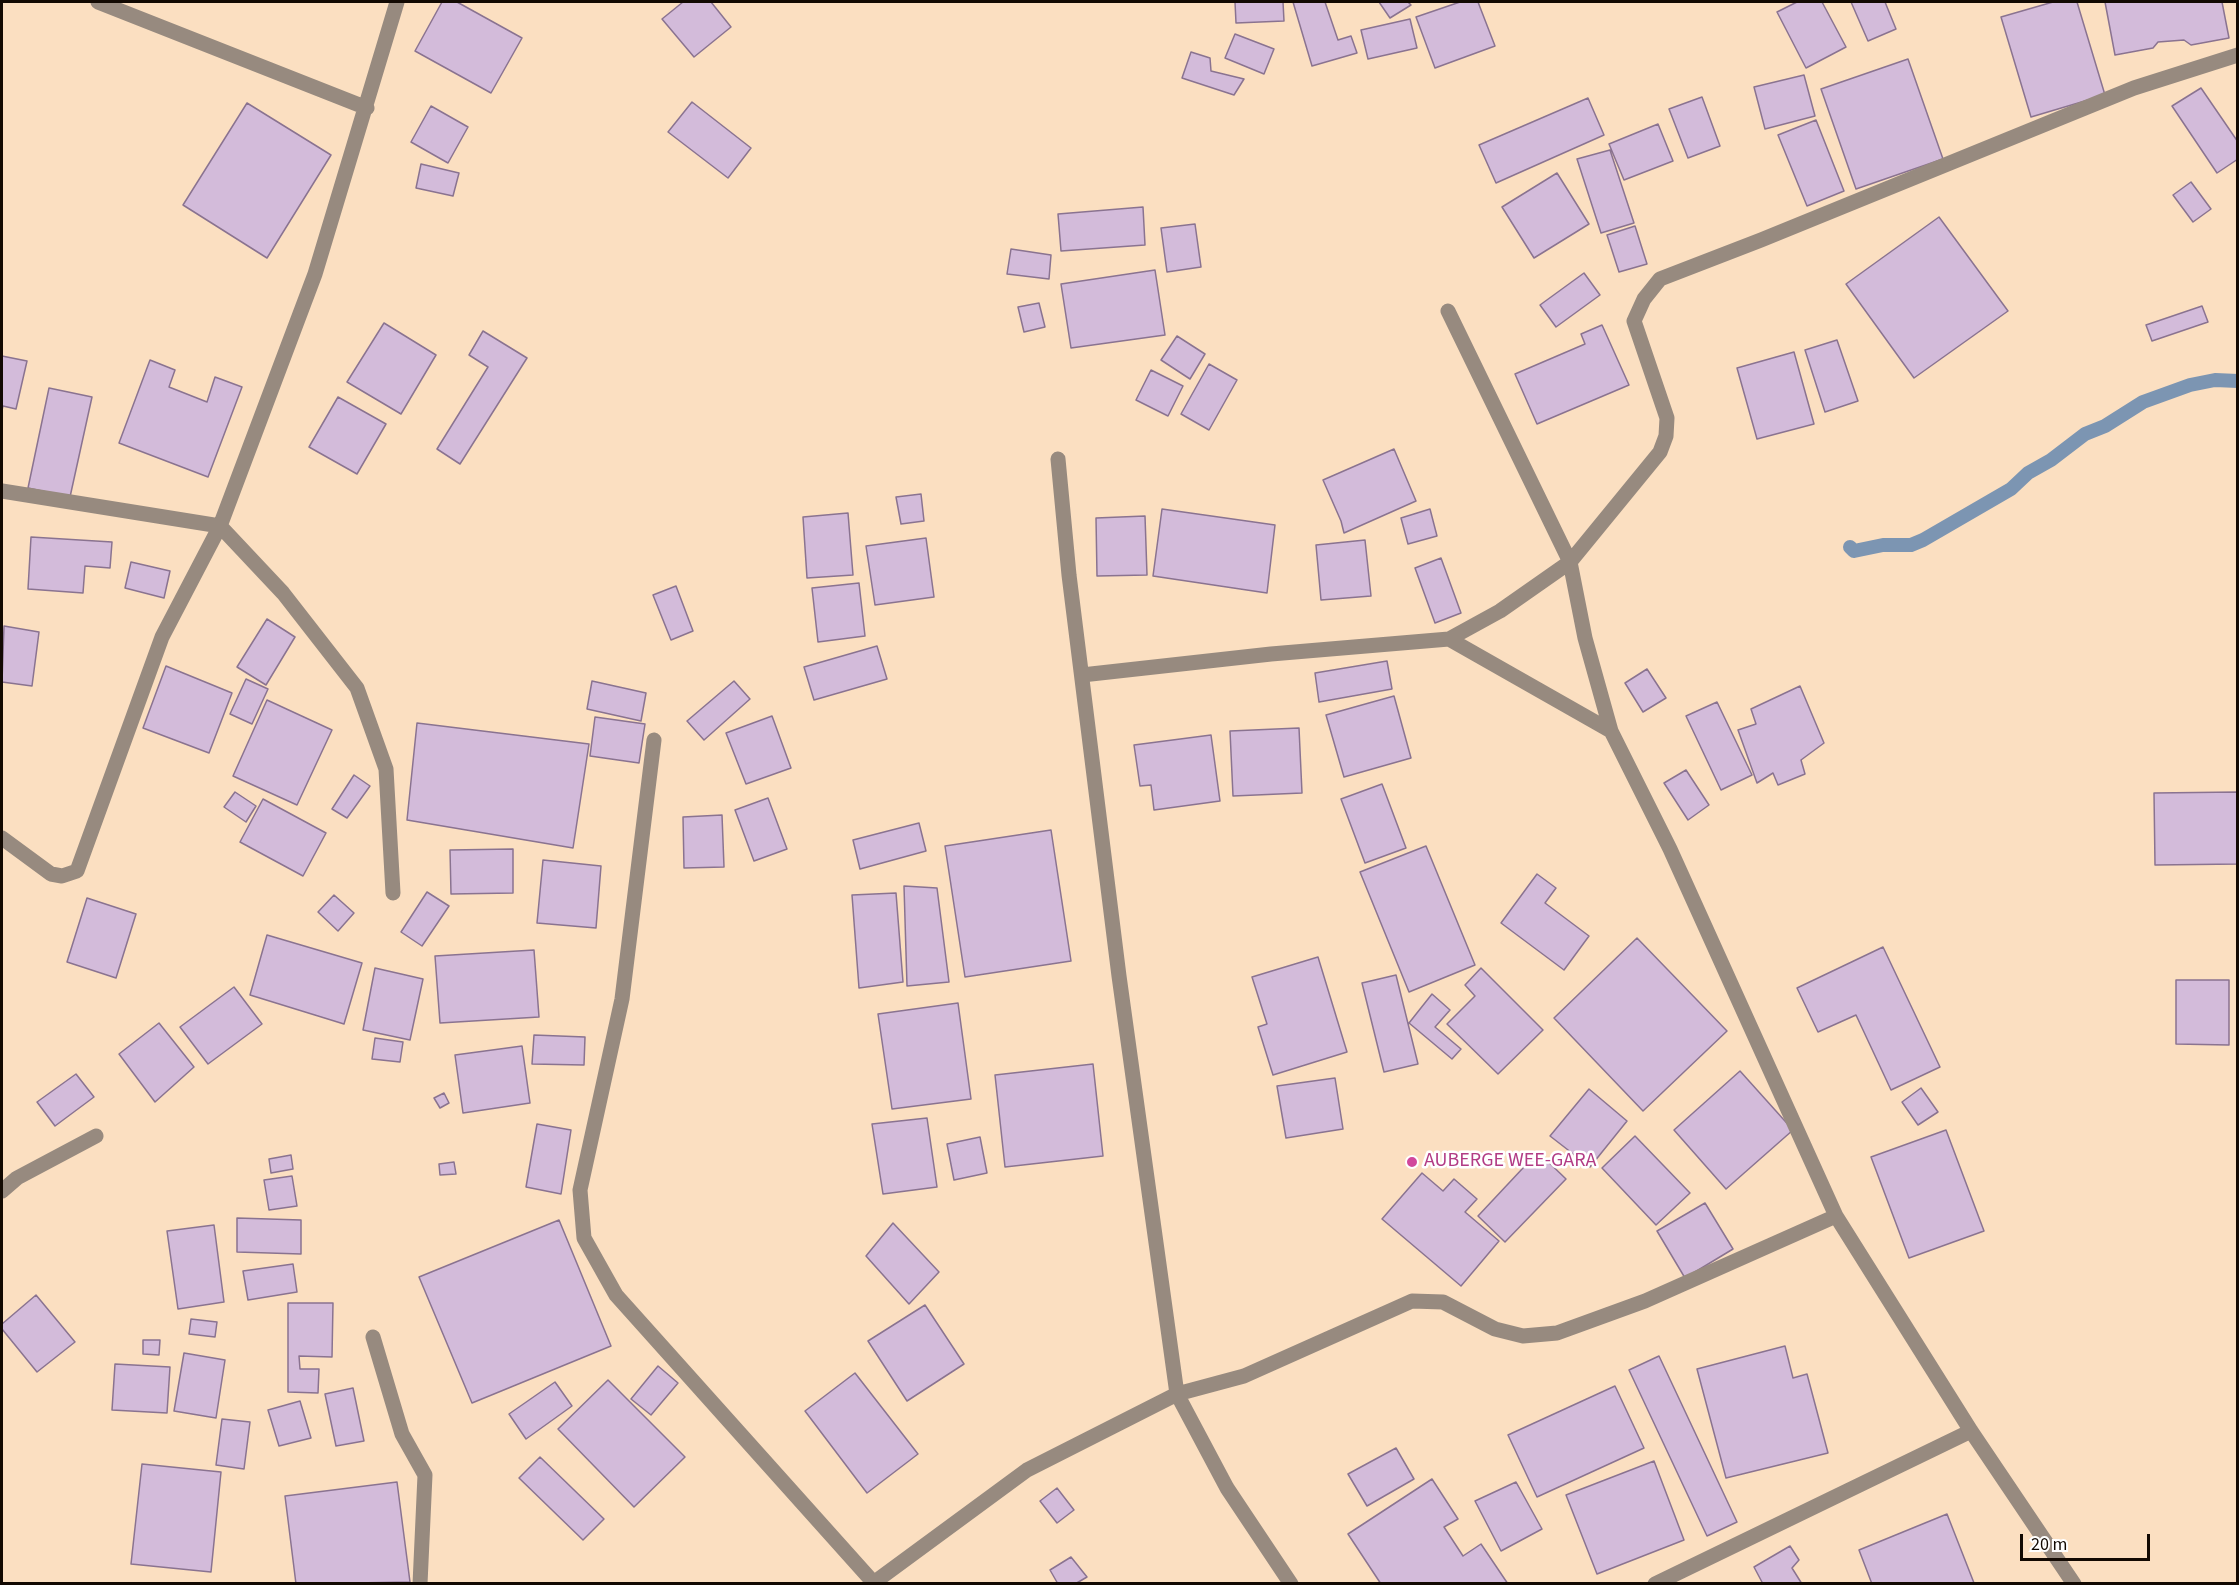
<!DOCTYPE html>
<style>
body{margin:0}
#map{position:relative;width:2239px;height:1585px;overflow:hidden;background:#fbdfc1;font-family:"Source Sans 3",sans-serif}
canvas{display:block}
.frame{position:absolute;inset:0;border:3px solid #120902;pointer-events:none}
.scale{position:absolute;left:2020px;top:1534px;width:130px;height:27px;box-sizing:border-box;border:3px solid #120902;border-top:0;padding-left:8px;font-size:18px;line-height:21px;white-space:nowrap;color:#120902;-webkit-text-stroke:4px #fff;paint-order:stroke}
</style>
<div id="map">
<canvas width="2239" height="1585"></canvas>
<div class="frame"></div>
<div class="scale">20 m</div>
</div>
<script>
const g = document.querySelector('canvas').getContext('2d');
g.lineJoin = 'round';
function trace(path, color, width, dash) { g.strokeStyle = color; g.lineWidth = width; g.lineCap = dash ? 'butt' : 'round'; g.setLineDash(dash || []); g.stroke(path); }
function fill(path, color) { g.fillStyle = color; g.fill(path, 'evenodd'); }
function write(font, color, halo, rows, align = 'center') {
  g.font = font + ' "Source Sans 3",sans-serif'; g.lineWidth = 5; g.setLineDash([]); g.textBaseline = 'middle'; g.strokeStyle = halo; g.fillStyle = color; for (const [text, x, y, turn = 0] of rows) {
    g.save(); g.translate(x, y); g.rotate((+turn || 0) * Math.PI / 180); g.textAlign = isNaN(turn) ? turn : align; if (halo) g.strokeText(text, 0, 0); g.fillText(text, 0, 0); g.restore();
  }
}
trace(new Path2D(`
 M1850 547 1854 551 1883 545H1911L1923 540 2011 489 2028 473 2051 460 2085 434 2105 426 2143 402 2190 385 2215 380 2238 381`), '#7c95b2', 14);
const building = new Path2D(`
 M442 2H457L522 38 491 93 415 51Z
 M683 2H711L731 27 694 57 662 19Z
 M1235 2H1283L1284 21 1236 23Z
 M1293 2H1325L1338 40 1351 36 1357 53 1312 66Z
 M1379 2H1408L1411 5 1390 18Z
 M1460 2H1478L1495 46 1435 68 1416 17Z
 M1797 2H1822L1846 47 1806 68 1777 12Z
 M1851 2H1885L1896 29 1868 41Z
 M2053 2H2077L2105 95 2031 117 2001 17Z
 M2105 2H2222L2229 38 2191 45 2184 40 2158 42 2153 48 2115 55Z
 M1410 19 1417 48 1368 59 1361 30Z
 M1235 34 1274 49 1264 74 1225 58Z
 M1191 52 1210 58 1211 71 1244 79 1234 95 1182 78Z
 M1908 59 1943 159 1856 189 1821 89Z
 M1804 75 1815 116 1765 129 1754 87Z
 M2201 88 2238 142V159L2217 173 2172 106Z
 M1702 97 1720 146 1688 158 1669 109Z
 M1588 98 1604 135 1496 183 1479 145Z
 M692 102 751 148 728 178 668 132Z
 M247 103 331 155 267 258 183 205Z
 M431 106 468 127 448 163 411 142Z
 M1816 120 1844 191 1807 206 1778 135Z
 M1658 124 1673 161 1624 180 1609 144Z
 M1610 150 1634 223 1601 233 1577 159Z
 M421 164 459 173 453 196 416 188Z
 M1557 173 1589 224 1534 258 1502 207Z
 M2191 182 2211 209 2193 222 2173 195Z
 M1143 207 1145 245 1061 251 1058 214Z
 M1939 217 2008 311 1914 378 1846 284Z
 M1195 224 1201 267 1167 272 1161 228Z
 M1635 226 1647 264 1619 272 1607 235Z
 M1011 249 1051 255 1049 279 1007 274Z
 M1155 270 1165 335 1071 348 1061 284Z
 M1584 273 1600 295 1556 327 1540 305Z
 M1039 303 1045 327 1024 332 1018 307Z
 M2202 306 2208 322 2152 341 2146 325Z
 M384 323 436 355 401 414 347 382Z
 M1602 325 1629 385 1537 424 1515 374 1585 344 1581 334Z
 M483 331 527 358 460 464 437 449 488 367 469 355Z
 M1177 336 1205 354 1190 379 1161 360Z
 M1837 340 1858 401 1825 412 1805 350Z
 M1794 352 1814 424 1757 439 1737 368Z
 M2 356 27 361 16 409 3 406 2 410Z
 M150 360 175 370 169 387 207 402 215 377 242 387 208 477 119 443Z
 M1209 364 1237 380 1209 430 1181 414Z
 M1151 370 1183 386 1168 416 1136 400Z
 M49 388 92 397 70 497 28 488Z
 M338 397 386 424 357 474 309 447Z
 M1394 449 1416 501 1344 533 1341 521 1323 480Z
 M921 494 924 521 901 524 896 497Z
 M1162 509 1275 525 1267 593 1153 576Z
 M1430 509 1437 536 1408 544 1401 518Z
 M848 513 853 575 807 578 803 517Z
 M1145 516 1147 575 1097 576 1096 518Z
 M31 537 112 542 110 568 85 566 83 593 28 589Z
 M926 538 934 597 875 605 866 546Z
 M1365 540 1371 596 1321 600 1316 545Z
 M1441 558 1461 613 1435 623 1415 568Z
 M131 562 170 571 164 598 125 588Z
 M859 583 865 636 818 642 812 588Z
 M676 586 693 631 671 640 653 595Z
 M267 619 295 637 266 685 237 667Z
 M4 626 39 632 32 686 2 682Z
 M877 646 887 679 814 700 804 667Z
 M1387 661 1392 689 1319 702 1315 673Z
 M166 666 232 693 209 753 143 728Z
 M1647 669 1666 698 1643 712 1625 683Z
 M246 679 268 689 252 724 230 714Z
 M592 681 646 693 641 721 587 709Z
 M734 681 750 699 704 740 687 721Z
 M1800 686 1824 743 1801 760 1805 774 1778 785 1773 773 1757 783 1738 730 1756 724 1751 709Z
 M1394 696 1411 758 1344 777 1326 715Z
 M267 700 332 730 297 805 233 776Z
 M1717 702 1752 775 1721 790 1686 716Z
 M772 716 791 768 746 784 726 733Z
 M595 717 645 724 639 763 590 756Z
 M417 723 589 744 573 848 407 820Z
 M1299 728 1302 793 1233 796 1230 731Z
 M1211 735 1220 801 1154 810 1151 785 1140 786 1134 745Z
 M1686 770 1709 805 1688 820 1664 783Z
 M354 775 370 786 347 818 332 809Z
 M1382 784 1406 848 1365 863 1341 799Z
 M235 792 256 806 246 822 224 807Z
 M2238 792V864L2155 865 2154 793Z
 M768 798 787 849 754 861 735 810Z
 M263 799 326 833 303 876 240 842Z
 M722 815 724 867 684 868 683 817Z
 M919 823 926 851 860 869 853 840Z
 M1051 830 1071 961 965 977 945 846Z
 M1426 846 1475 965 1409 992 1360 872Z
 M513 849V893L451 894 450 850Z
 M543 860 601 866 596 928 537 923Z
 M1537 874 1556 888 1545 903 1589 936 1564 970 1501 923Z
 M904 886 937 888 949 982 907 986Z
 M427 892 449 906 422 946 401 932Z
 M896 893 903 982 859 988 852 895Z
 M334 895 354 913 338 931 318 912Z
 M87 898 136 914 116 978 67 962Z
 M267 935 362 963 344 1024 250 995Z
 M1637 938 1727 1031 1643 1111 1554 1018Z
 M1883 947 1940 1067 1891 1090 1856 1015 1818 1032 1797 988Z
 M534 950 539 1017 440 1023 435 956Z
 M1318 957 1347 1052 1273 1075 1258 1027 1267 1024 1252 977Z
 M375 968 423 979 410 1040 363 1030Z
 M1481 968 1543 1030 1498 1074 1447 1024 1475 996 1465 985Z
 M1396 975 1418 1064 1384 1072 1362 983Z
 M2176 980H2229V1045L2176 1044Z
 M234 987 262 1024 208 1064 180 1027Z
 M1432 994 1450 1010 1435 1027 1461 1049 1452 1059 1409 1023Z
 M958 1003 971 1099 892 1109 878 1014Z
 M159 1023 194 1067 155 1102 119 1054Z
 M534 1035 585 1037 584 1065 532 1064Z
 M375 1038 403 1042 400 1062 372 1059Z
 M522 1046 530 1103 463 1113 455 1055Z
 M1093 1064 1103 1156 1005 1167 995 1075Z
 M1740 1071 1793 1130 1726 1189 1674 1130Z
 M76 1074 94 1097 55 1126 37 1102Z
 M1335 1078 1343 1129 1286 1138 1277 1086Z
 M1921 1088 1938 1112 1918 1125 1902 1102Z
 M1589 1089 1627 1121 1590 1167 1550 1136Z
 M444 1093 449 1103 440 1108 434 1098Z
 M927 1118 937 1187 883 1194 872 1124Z
 M537 1124 571 1130 561 1194 526 1187Z
 M1946 1130 1984 1231 1909 1258 1871 1157Z
 M1635 1136 1690 1193 1656 1225 1602 1168Z
 M980 1137 987 1173 954 1180 947 1144Z
 M1538 1152 1566 1179 1505 1242 1478 1216Z
 M291 1155 293 1169 271 1173 269 1159Z
 M454 1162 456 1174 440 1175 439 1164Z
 M1422 1173 1443 1191 1454 1179 1477 1199 1465 1212 1499 1241 1461 1286 1382 1219Z
 M292 1176 297 1206 269 1210 264 1180Z
 M1705 1203 1733 1249 1685 1278 1657 1231Z
 M237 1218 301 1220V1254L237 1252Z
 M559 1220 611 1346 472 1403 419 1277Z
 M893 1223 939 1272 909 1304 866 1256Z
 M214 1225 224 1302 178 1309 167 1231Z
 M293 1264 297 1292 248 1300 243 1271Z
 M36 1295 75 1342 37 1372 2 1329V1324Z
 M288 1303H333L332 1357 299 1356 300 1369H319L318 1393 288 1392Z
 M925 1305 964 1364 907 1401 868 1341Z
 M191 1319 217 1322 215 1337 189 1334Z
 M143 1340H160L159 1355 143 1354Z
 M1785 1346 1793 1378 1807 1374 1828 1453 1726 1478 1697 1369Z
 M184 1353 225 1360 216 1418 174 1411Z
 M1659 1356 1737 1522 1707 1536 1629 1370Z
 M115 1364 170 1367 167 1413 112 1410Z
 M658 1366 678 1383 651 1415 631 1399Z
 M855 1373 918 1454 867 1493 805 1411Z
 M608 1380 685 1457 634 1507 558 1429Z
 M555 1382 572 1406 526 1439 509 1414Z
 M1615 1386 1644 1448 1537 1497 1508 1435Z
 M353 1388 364 1441 336 1446 325 1394Z
 M300 1401 311 1438 279 1446 268 1410Z
 M222 1419 250 1422 244 1469 216 1465Z
 M1396 1448 1414 1479 1367 1506 1348 1474Z
 M540 1457 604 1519 583 1540 519 1478Z
 M1654 1461 1684 1540 1597 1574 1566 1495Z
 M142 1464 221 1472 211 1572 131 1564Z
 M1432 1479 1458 1519 1444 1527 1463 1556 1481 1544 1508 1584H1381L1348 1534Z
 M397 1482 410 1582 296 1584 285 1496Z
 M1516 1482 1542 1529 1501 1551 1475 1501Z
 M1057 1488 1074 1510 1057 1523 1040 1501Z
 M1947 1514 1974 1583 1872 1584 1859 1550Z
 M1790 1546 1799 1560 1792 1568 1802 1584H1763L1754 1567Z
 M1071 1557 1087 1577 1075 1584H1058L1050 1570Z`);
fill(building, '#d3bbda');
trace(building, '#8a7390', 1.5);
trace(new Path2D(`
 M98 2 367 108
 M1448 311 1570 562 1585 638 1611 731 1670 849 1836 1216 1971 1431 2074 1584
 M1058 459 1069 575 1119 976 1177 1394 1227 1488 1291 1584
 M2 491 220 526 283 593 357 688 386 769 393 893
 M1449 639 1611 731
 M1082 675 1271 654 1449 639 1500 611 1570 562 1660 452 1666 436 1667 418 1634 321 1644 299 1660 279 1761 240 2134 88 2238 55
 M654 740 622 999 580 1190 584 1238 616 1295 873 1582
 M2 838 51 874 62 876 77 871 162 637 220 526 315 274 397 2
 M2 1191 17 1178 96 1136
 M373 1337 402 1434 425 1475 420 1584
 M872 1584 1027 1470 1177 1394 1244 1376 1412 1301 1443 1302 1495 1329 1523 1336 1557 1333 1645 1301 1836 1216
 M1655 1584 1971 1431`), '#978a7f', 15);
for (const [x, y, r, color] of [
 [1412,1162,6,"#d1479c"]
]) { const dot = new Path2D(); dot.arc(x, y, r, 0, 2 * Math.PI); g.fillStyle = color; g.fill(dot); trace(dot, '#fff', 2); }
write('20px', '#b23c85', '#fff', [
 ["AUBERGE WEE-GARA",1424,1162]
], 'left');
</script>
